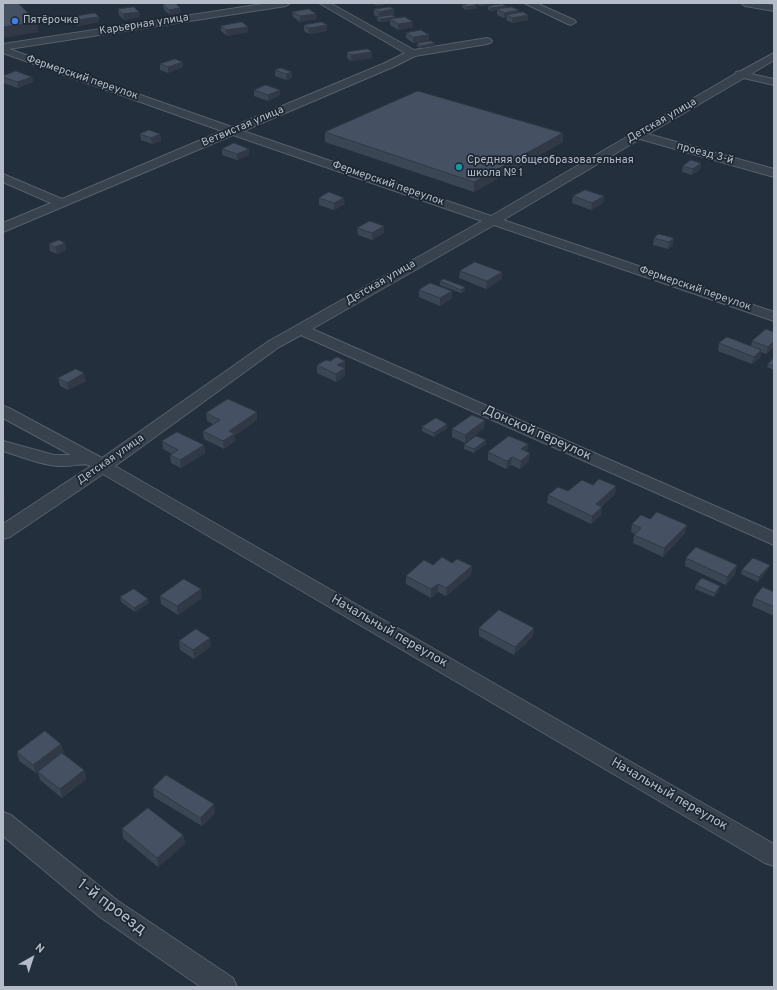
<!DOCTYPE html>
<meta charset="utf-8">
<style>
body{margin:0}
#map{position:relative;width:777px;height:990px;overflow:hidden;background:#242f3e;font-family:Overpass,sans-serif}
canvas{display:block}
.frame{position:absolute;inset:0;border:4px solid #b4bcc9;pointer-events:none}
.north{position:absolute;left:12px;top:938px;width:40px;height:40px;-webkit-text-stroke:3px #1d2633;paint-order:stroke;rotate:39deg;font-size:11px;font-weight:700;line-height:16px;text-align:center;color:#b4bcc9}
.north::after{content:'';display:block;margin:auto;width:14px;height:18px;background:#b4bcc9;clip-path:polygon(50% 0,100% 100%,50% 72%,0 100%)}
</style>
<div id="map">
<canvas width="777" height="990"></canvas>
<div class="frame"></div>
<div class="north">N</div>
</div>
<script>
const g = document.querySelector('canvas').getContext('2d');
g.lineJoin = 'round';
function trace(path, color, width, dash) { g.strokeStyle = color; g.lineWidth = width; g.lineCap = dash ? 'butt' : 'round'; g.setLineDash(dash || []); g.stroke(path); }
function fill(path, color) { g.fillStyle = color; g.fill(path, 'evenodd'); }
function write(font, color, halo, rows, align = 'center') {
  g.font = font + ' Overpass,sans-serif'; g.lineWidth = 3.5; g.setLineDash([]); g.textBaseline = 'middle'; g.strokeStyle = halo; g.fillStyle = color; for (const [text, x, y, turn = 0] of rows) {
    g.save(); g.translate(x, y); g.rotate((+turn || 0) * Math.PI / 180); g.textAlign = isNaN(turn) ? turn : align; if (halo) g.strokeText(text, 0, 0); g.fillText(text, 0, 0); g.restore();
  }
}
const street = new Path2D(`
 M269 3H290L286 6 9 49 232 127 385 63 405 53 319 3H330L414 50 487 38 490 39 492 41 490 43 487 44 415 56 393 67 243 131 491 216 735 74 736 72 741 71 774 53V60L751 74 774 79V85L744 78 648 134 774 169V177L640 139 503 220 774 312V321L494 225 312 329 774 532V545L301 335 279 347 115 466 774 844V866L765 863 103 474 10 537 3 539V524L91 466C84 462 74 466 66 466 45 467 23 457 3 451V441L54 455H71L3 418V406L9 408 102 458 269 341 482 221 233 135 3 232V223L51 203 3 182V174L62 199 222 131 3 53V44Z
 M524 3H536L574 20 576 22 571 25 568 24Z
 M741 3H761L774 5V11L745 6Z
 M3 812 11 815 118 901 233 978 237 987H201L100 917 3 836Z`);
trace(street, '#565f6c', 2);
fill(street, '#38414e');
fill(new Path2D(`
 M372 3H384V5L377 6Z
 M475 3H493V4L481 6Z
 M163 4 181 13 170 15 164 10Z
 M462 5H477V8L466 10 462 7Z
 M488 6H506V8L519 10 518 13 528 20 512 23 506 20 507 18H504L497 15V10L490 11 488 9Z
 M118 9 139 12 140 17 124 20 119 15Z
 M374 9H394V15H392L395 17V18L413 27 398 30 390 25V21L380 22 377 20V17H378L374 15Z
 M292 12 317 19 300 22 293 17Z
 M72 17 99 22 77 26 73 22Z
 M304 25H327V31L309 34 304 31Z
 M221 26 248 32 227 36 221 31Z
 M406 33 429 40 413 43 406 38Z
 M417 43H435V46L421 48 417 46Z
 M347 52H372V58L351 61 347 58Z
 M160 64 183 67 168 73 160 70Z
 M275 70 292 72V78L286 80 275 76Z
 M3 76 32 77 33 82 18 88 3 83Z
 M254 90 280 95 268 101 254 96Z
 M325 132 563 142 474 192 325 142Z
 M140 134H160L161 141 152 144 141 140Z
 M222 149H249V155L237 160 222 155Z
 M701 163 700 170 692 175 682 172 683 166Z
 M573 196H604L603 203 591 210 572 203Z
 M319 198 345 204 334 210 319 205Z
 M384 226V233L372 240 358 235 357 228Z
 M659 234 673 245 668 249 653 245 654 238Z
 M65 243 66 250 57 254 50 251 49 244Z
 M460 271 502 279 486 289 459 278Z
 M440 281 465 287V291L461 293 440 285Z
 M419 290 452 291V298L440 306 419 297Z
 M774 332V347L766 354 761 352 760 358 752 364 718 351 719 343 751 346 752 341Z
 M774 358V370L767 367 768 364Z
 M330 361H345V376L336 382 317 373V365Z
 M58 378 86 381 68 390 60 386Z
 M257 412V420L234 436 235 441 224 449 204 439 203 431 213 424 207 421 206 413Z
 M485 420 484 428 465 443 452 437V429Z
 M447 424V428L434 437 422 431V427Z
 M162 441 204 445 205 453 181 468 171 463 170 455 172 454 163 449Z
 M486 444 474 453 464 449V445Z
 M528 444 527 452 529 461 520 469 511 465 506 469 488 460V452Z
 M568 491 615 494 601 507V515L591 524 547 503 548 495Z
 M632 524 685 533 663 557 633 543 634 535 635 534 631 532Z
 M686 558 737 565 735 574 726 585 685 566Z
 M433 565 472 566 471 575 446 596 438 592 431 598 406 584V576Z
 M770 565 768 569 758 582 741 574 742 570Z
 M696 585 719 591 714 597 695 589Z
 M774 592V616L752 606 754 598Z
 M160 596 202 598 178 615 161 604Z
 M120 597 149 603 135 612 121 602Z
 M479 628 533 636 514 655 479 636Z
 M179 641 211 646 194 659 180 650Z
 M61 744 63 752 62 753 84 770 86 779 62 798 40 780 38 772 36 773 19 761 17 752Z
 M153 788 215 813 202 826 154 797Z
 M122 829 183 835 185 844 158 867 123 838Z`), '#3b4654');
fill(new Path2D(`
 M377 3H384V5L377 6Z
 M481 3H493V4L481 6Z
 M477 5V8L466 10V7Z
 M506 6V8L490 11 491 8Z
 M180 8 181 13 170 15 169 10Z
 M394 9V15L379 17V12Z
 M519 10 518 16 507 15V18H504V13Z
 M139 12 140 17 124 20 123 14Z
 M316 14 317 19 300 22V16Z
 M528 15V20L512 23V18Z
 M99 17V22L77 26 76 20Z
 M395 17V20L390 19V21L380 22V19Z
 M37 22 39 32 3 38V27Z
 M413 22V27L398 30V24Z
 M327 25V31L309 34V28Z
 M248 27V32L227 36 226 30Z
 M429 35V40L413 43V37Z
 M435 43V46L421 48V46Z
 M372 52V58L351 61V55Z
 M183 62V67L168 73V67Z
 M292 72V78L286 80V74Z
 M32 77 33 82 18 88 17 82Z
 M280 90V95L268 101V95Z
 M563 133V142L474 192V182Z
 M160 134 161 141 152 144 151 138Z
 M249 149V155L237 160V154Z
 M701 163 700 170 692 175 693 169Z
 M604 196 603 203 591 210 592 203Z
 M344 198 345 204 334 210V203Z
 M384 226V233L372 240V233Z
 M674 238 673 245 668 249 669 242Z
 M65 243 66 250 57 254 55 247Z
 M502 272V279L486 289 487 281Z
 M465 287V291L461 293V290Z
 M452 291V298L440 306V298Z
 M774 341V347L766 354 768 347Z
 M761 350 760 358 752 364 754 357Z
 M345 361V368L337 365Z
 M345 368V376L336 382V374Z
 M84 373 86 381 68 390 67 383Z
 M257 412V420L234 436 235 441 224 449 223 441 229 431Z
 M485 420 484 428 465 443V435Z
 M447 424V428L434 437V433Z
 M486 440V444L474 453V449Z
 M528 444 527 452 521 449Z
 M204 445 205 453 181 468 180 460Z
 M530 453 529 461 520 469 521 461Z
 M512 457 511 465 506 469 507 461Z
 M616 486 615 494 595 512 596 504Z
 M3 491 5 499 3 501Z
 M602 507 601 515 591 524 592 516Z
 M687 525 685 533 663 557 664 548Z
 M737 565 735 574 726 585 727 577Z
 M770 565 768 569 758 582 759 577Z
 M472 566 471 575 446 596V588Z
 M438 584V592L431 598V589Z
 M720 586 719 591 714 597 715 593Z
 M201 589 202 598 178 615 177 606Z
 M148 599 149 603 135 612 134 608Z
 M534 628 533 636 514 655 515 647Z
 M210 638 211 646 194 659 193 650Z
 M61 744 63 752 36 773 33 765Z
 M84 770 86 779 62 798 60 789Z
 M214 804 215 813 202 826 200 818Z
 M183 835 185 844 158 867 157 858Z`), '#303945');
const building = new Path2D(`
 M3 3H18L37 22 3 27Z
 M172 3H175L180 8 169 10 163 4Z
 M473 3 477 5 466 7 462 5Z
 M502 4 506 6 491 8 488 6Z
 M134 7 139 12 123 14 118 9Z
 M390 7 394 9 379 12 374 9Z
 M512 7 519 10 504 13 497 9Z
 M309 9 316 14 300 16 292 12Z
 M523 12 528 15 512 18 507 15Z
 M95 13 99 17 76 20 72 17Z
 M392 15 395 17 380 19 377 17Z
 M405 17 413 22 398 24 390 19Z
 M242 22 248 27 226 30 221 26Z
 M322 22 327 25 309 28 304 25Z
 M421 30 429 35 413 37 406 33Z
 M431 41 435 43 421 46 417 43Z
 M368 49 372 52 351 55 347 52Z
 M175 59 183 62 168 67 160 64Z
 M281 68 292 72 286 74 275 70Z
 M16 71 32 77 17 82 3 77V76Z
 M266 85 280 90 268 95 254 90Z
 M418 91 563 133 474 182 325 132Z
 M149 130 160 134 151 138 140 134Z
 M234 143 249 149 237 154 222 149Z
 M691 160 701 163 693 169 683 166Z
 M585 190 604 196 592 203 573 196Z
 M329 192 344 198 334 203 319 198Z
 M370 221 384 226 372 233 357 228Z
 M659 234 674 238 669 242 654 238Z
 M59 240 65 243 55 247 49 244Z
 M475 262 502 272 487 281 460 271Z
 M444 279 465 287 461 290 440 281Z
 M430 283 452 291 440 298 419 290Z
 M766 329 774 332V341L768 347 752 341Z
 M727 337 761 350 754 357 719 343Z
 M337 357 345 361 337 365 345 368 336 374 317 365 326 360 330 361Z
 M774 358V366L768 364Z
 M76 369 84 373 67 383 58 378Z
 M228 399 257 412 229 431 234 434 223 441 203 431 220 420 206 413Z
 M472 415 485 420 465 435 452 429Z
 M436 418 447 424 434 433 422 427Z
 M177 432 204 445 180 460 170 455 178 450 162 441Z
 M476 436 486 440 474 449 464 445Z
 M509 436 528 444 521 449 530 453 521 461 512 457 507 461 488 452Z
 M599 479 616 486 596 504 602 507 592 516 548 495 558 487 568 491 582 480 593 485Z
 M657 512 687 525 664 548 634 535 641 528 632 524 641 515 650 519Z
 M696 547 737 565 727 577 686 558Z
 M442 557 452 563 457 559 472 566 446 588 438 584 431 589 406 576 424 560 433 565Z
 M753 558 770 565 759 577 742 570Z
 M702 578 720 586 715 593 696 585Z
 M184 579 201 589 177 606 160 596Z
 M763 587 774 592V607L754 598Z
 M134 589 148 599 134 608 120 597Z
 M499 610 534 628 515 647 479 628Z
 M196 629 210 638 193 650 179 641Z
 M45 731 61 744 33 765 17 752Z
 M62 753 84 770 60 789 38 772Z
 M166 775 214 804 200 818 153 788Z
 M148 808 183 835 157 858 122 829Z`);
fill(building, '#455162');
trace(building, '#303945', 1);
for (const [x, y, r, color] of [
 [15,21,4,"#3f7fe0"],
 [459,167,4,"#0f9aa8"]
]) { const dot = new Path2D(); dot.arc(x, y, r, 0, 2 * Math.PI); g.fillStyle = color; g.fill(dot); trace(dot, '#1d2633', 1.5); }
write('11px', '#b4bcc9', '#1d2633', [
 ["Пятёрочка",23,21],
 ["Средняя общеобразовательная",467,161],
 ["школа № 1",467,174]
], 'left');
write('11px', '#b4bcc9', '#1d2633', [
 ["Карьерная улица",144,25,-9],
 ["Фермерский переулок",82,78,19],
 ["Детская улица",662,121,-30],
 ["Ветвистая улица",243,127,-23],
 ["проезд 3-й",705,154,15],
 ["Фермерский переулок",388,184,19],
 ["Детская улица",381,283,-30],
 ["Фермерский переулок",695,289,19],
 ["Детская улица",111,460,-35]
]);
write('13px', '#b4bcc9', '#1d2633', [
 ["Донской переулок",537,434,24],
 ["Начальный переулок",389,632,30],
 ["Начальный переулок",669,795,30]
]);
write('16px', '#b4bcc9', '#1d2633', [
 ["1-й проезд",111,908,37]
]);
</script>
